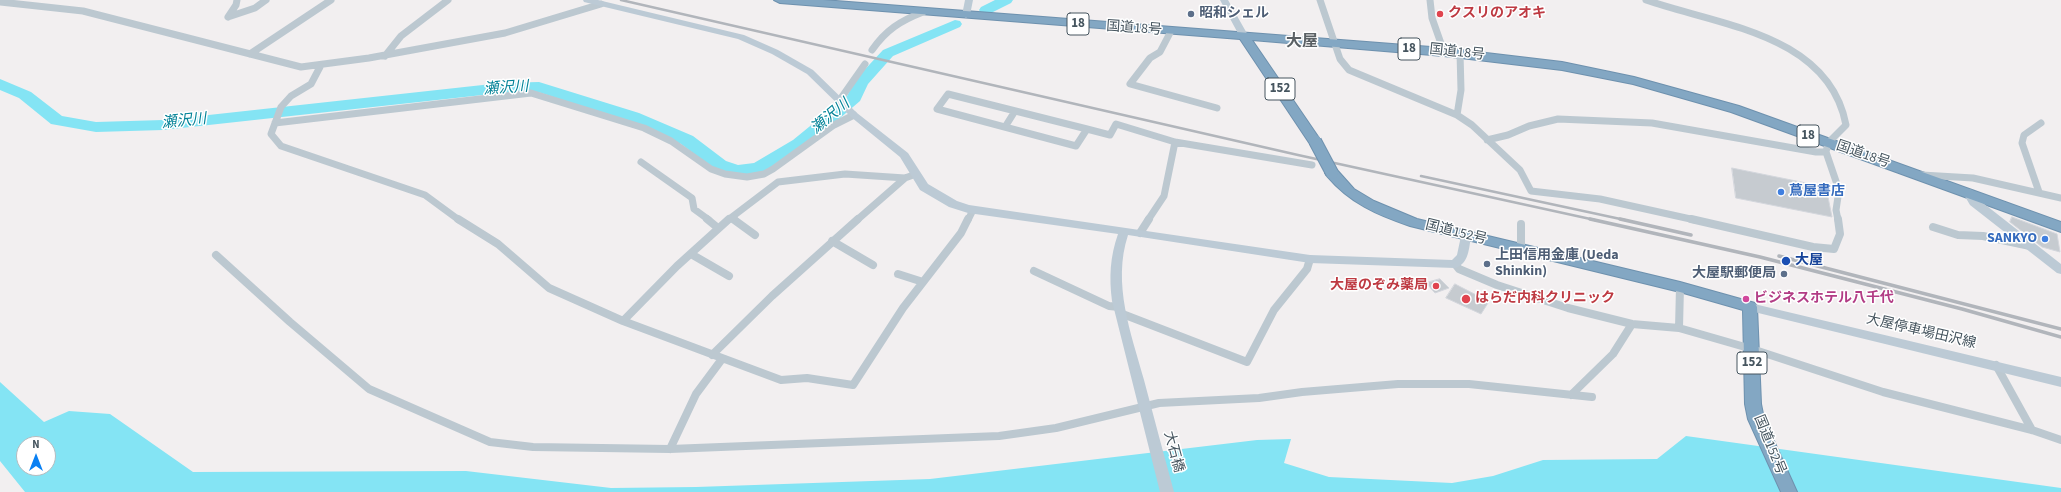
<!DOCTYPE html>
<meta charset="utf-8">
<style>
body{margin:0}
#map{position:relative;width:2061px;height:492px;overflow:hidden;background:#f2eff0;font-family:"Source Sans 3",sans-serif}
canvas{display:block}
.north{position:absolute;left:16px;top:436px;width:40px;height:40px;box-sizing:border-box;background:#fff;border:1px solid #b5bbbf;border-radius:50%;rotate:0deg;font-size:11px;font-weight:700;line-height:16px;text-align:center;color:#46555f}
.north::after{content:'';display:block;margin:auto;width:14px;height:18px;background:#0980f3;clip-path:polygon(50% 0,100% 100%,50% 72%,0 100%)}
</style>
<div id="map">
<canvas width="2061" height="492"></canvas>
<div class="north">N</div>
</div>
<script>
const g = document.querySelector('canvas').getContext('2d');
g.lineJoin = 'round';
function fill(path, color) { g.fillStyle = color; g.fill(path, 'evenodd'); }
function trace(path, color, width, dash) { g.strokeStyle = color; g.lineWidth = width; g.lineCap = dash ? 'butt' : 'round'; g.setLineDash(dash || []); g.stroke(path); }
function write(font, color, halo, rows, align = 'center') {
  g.font = font + ' "Source Sans 3","Noto Sans JP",sans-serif'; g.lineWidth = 3; g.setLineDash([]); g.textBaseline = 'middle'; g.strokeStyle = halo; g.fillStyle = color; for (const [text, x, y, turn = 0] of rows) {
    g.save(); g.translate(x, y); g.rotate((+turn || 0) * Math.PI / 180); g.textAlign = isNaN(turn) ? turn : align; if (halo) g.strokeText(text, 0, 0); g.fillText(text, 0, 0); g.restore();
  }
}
fill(new Path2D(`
 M0 382 44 422 69 411 110 414 193 472 466 471 611 488 696 487 930 479 1257 440 1291 439 1284 463 1329 477 1452 483 1493 476 1543 460 1657 459 1686 436 2061 488V492H25L0 461ZM24 444H48V468H24Z`), '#84e4f4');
fill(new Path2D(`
 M995 0H1013L1011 3 991 13H981L979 10 981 7Z
 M955 20 960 21 962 24 960 27 893 56 868 84 860 101 805 148 764 172 746 176 737 177 714 169 681 144 627 121 538 92 501 93 163 130 96 132 51 124 19 98 0 90V79L31 92 62 116 96 122 163 120 501 83 539 82 639 113 693 136 726 161 738 165 754 163 793 140 831 109 847 96 856 79 883 50Z`), '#84e4f4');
const building = new Path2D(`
 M1732 168 1826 187 1832 217 1736 198Z
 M2012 217 2057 234 2060 252 2042 247 2010 222Z
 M1440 279 1449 288 1435 293 1426 283Z
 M1455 284 1486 300 1485 302 1488 303 1481 314 1446 298Z`);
fill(building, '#c6cbd0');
trace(building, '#d3d6dc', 1);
const highway = new Path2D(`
 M774 0H823L1444 48 1562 62 1634 77 1739 106 2061 222V232L1731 112 1633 84 1562 70 1444 56 1252 40 1321 141 1320 144H1310L1240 39 780 3Z
 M1332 169 1337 170 1354 189 1374 201 1417 219 1680 282 1755 303 1757 307 1761 404 1764 419 1797 492H1781L1748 419 1745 404 1743 310 1680 292 1410 226C1377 215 1350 203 1327 176L1325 173 1327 170Z`);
trace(highway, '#6e91ae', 2);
trace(new Path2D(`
 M1320 0 1340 59 1349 70 1457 115
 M1430 0 1432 18 1444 52
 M0 2 83 11 301 67 369 58 505 33 601 4
 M228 17 255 8 266 0
 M228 17 236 5 237 0
 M1171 31 1160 52 1150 58 1130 84 1217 108
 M872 50C886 30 900 21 923 12
 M1460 53 1461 90 1457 115 1472 125 1520 170 1531 191 1600 199 1695 220
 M250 54 331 0
 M385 56 401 36 448 0
 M321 65 311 84 291 96 281 107 271 134 281 146 425 195 459 220
 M948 94 1087 129 1076 146 937 109Z
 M839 101 865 64
 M275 123 531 93 644 128 671 141 711 169 725 174 747 177 764 174 773 169 834 125 854 115
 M1005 127 1015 111
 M1087 129 1110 135 1116 124 1175 142 1312 165
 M1487 140 1508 135 1529 126 1558 119 1652 123 1816 152H1826L1828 143 1846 125C1829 34 1718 25 1646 0
 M1826 152 1839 190 1836 210 1838 220
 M641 162 692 198 694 209 709 220
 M1922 175 1973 178 2061 198
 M2039 192 2022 143 2024 135 2041 123
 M731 218 735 220
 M728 220 778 182 845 174 905 178 916 174
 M857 220 905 178
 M968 220 973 210
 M1148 220 1164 196 1175 142`), '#bcc8d0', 7);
trace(new Path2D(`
 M458 219 498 244 549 288 623 321 781 380 807 378 853 385 903 308 961 233 968 219
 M707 219 718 228
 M733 219 755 235
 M1691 219 1813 247 1834 249 1840 234 1838 219
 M1521 224V249
 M1933 227 1958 235 1983 236 2030 246
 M1140 233 1149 219
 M832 241 873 265
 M691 254 729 276
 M216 255 290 322 369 389 490 442 533 447 670 449 999 436 1056 428 1159 403 1259 398 1302 392 1398 384H1469L1592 397
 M1455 264 1459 269 1497 285 1568 308 1632 324 1679 328 1752 349 1883 392 2032 430 2061 440
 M1034 271 1109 306 1119 307
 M898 274 923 282
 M1120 313 1247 362 1274 310 1307 269 1310 259
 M623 321 677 266 729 219
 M1679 328 1680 287
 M712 355 772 296 858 219
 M1996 365 2032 430
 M1571 395 1613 354 1632 324
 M670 449 696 394 722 359`), '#bcc8d0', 8);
fill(new Path2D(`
 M583 0H598L744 35 778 50 813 70 857 113 908 153 928 184 957 201 969 205 1310 255 1452 260 1457 255 1461 236 1466 232 1471 236C1469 248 1469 264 1455 268L1310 263 1128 235C1112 284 1131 333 1144 380 1154 418 1164 455 1174 492H1160L1112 301C1109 277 1110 257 1118 234L968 213 949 207 920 190 900 157 851 117 807 74 772 54 738 39 584 2Z
 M965 0H973L970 15 966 18 962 15Z
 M1220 0H1228L1249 37 1247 39H1241Z
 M1968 189 1972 190 1978 199 2061 264V274L2057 273 1970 205 1963 193Z
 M1750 303 2061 377V387L1746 310 1744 307 1746 304Z`), '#bccad5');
fill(highway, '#83a7c3');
trace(new Path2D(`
 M621 0 1298 155 1595 220
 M1421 176 1625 220`), '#b1b5bb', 2.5);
trace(new Path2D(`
 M1590 219 1760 257 1962 309 2061 337
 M1620 219 1691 235
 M1779 256 2061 329`), '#b1b5bb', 3.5);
const highwayBridge = new Path2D(`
 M1315 141 1332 173`);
trace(highwayBridge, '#6e91ae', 14, []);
trace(highwayBridge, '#83a7c3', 12);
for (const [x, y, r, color] of [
 [1191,14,4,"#5c6f8a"],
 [1440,14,4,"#e0444e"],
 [1781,192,4,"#3f7fe0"],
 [2045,239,4,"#3f7fe0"],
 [1786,261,5,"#1a4fb4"],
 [1487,264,4,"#5c6f8a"],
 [1784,274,4,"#5c6f8a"],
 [1436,286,4,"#e0444e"],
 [1466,299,5,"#e0444e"],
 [1746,299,4,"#d1479c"]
]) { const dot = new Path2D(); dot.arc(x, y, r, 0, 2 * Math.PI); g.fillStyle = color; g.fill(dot); trace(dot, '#fff', 1.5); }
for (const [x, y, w] of [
 [1078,24,22],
 [1409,49,22],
 [1280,89,30],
 [1808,136,22],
 [1752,363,30]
]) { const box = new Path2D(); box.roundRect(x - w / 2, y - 11, w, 22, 3); g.fillStyle = '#fff'; g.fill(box); trace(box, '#46555f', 1); }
write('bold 13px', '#46555f', null, [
 ["18",1078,24],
 ["18",1409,49],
 ["152",1280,89],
 ["18",1808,136],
 ["152",1752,363]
]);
write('bold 14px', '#4e5e75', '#fff', [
 ["昭和シェル",1199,14],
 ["上田信用金庫 (Ueda",1495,256],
 ["Shinkin)",1495,272],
 ["大屋駅郵便局",1776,274,"right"]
], 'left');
write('bold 14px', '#be3a42', '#fff', [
 ["クスリのアオキ",1448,14],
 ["大屋のぞみ薬局",1428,286,"right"],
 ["はらだ内科クリニック",1475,299]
], 'left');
write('14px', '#46555f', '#fff', [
 ["国道18号",1134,29,4],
 ["国道18号",1457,53,6],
 ["国道18号",1863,155,19],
 ["国道152号",1456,233,14],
 ["大屋停車場田沢線",1921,332,13],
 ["国道152号",1769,445,68],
 ["大石橋",1173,452,75]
]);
write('bold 14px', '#366cbe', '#fff', [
 ["蔦屋書店",1789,192],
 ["SANKYO",2037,239,"right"]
], 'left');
write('bold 14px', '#164399', '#fff', [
 ["大屋",1795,261]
], 'left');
write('bold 14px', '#b23c85', '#fff', [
 ["ビジネスホテル八千代",1754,299]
], 'left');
write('italic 15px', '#038297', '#fff', [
 ["瀬沢川",506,89,-4],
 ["瀬沢川",831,117,-40],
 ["瀬沢川",184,122,-6]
]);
write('bold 16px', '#5b6165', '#fff', [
 ["大屋",1302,42]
]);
</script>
